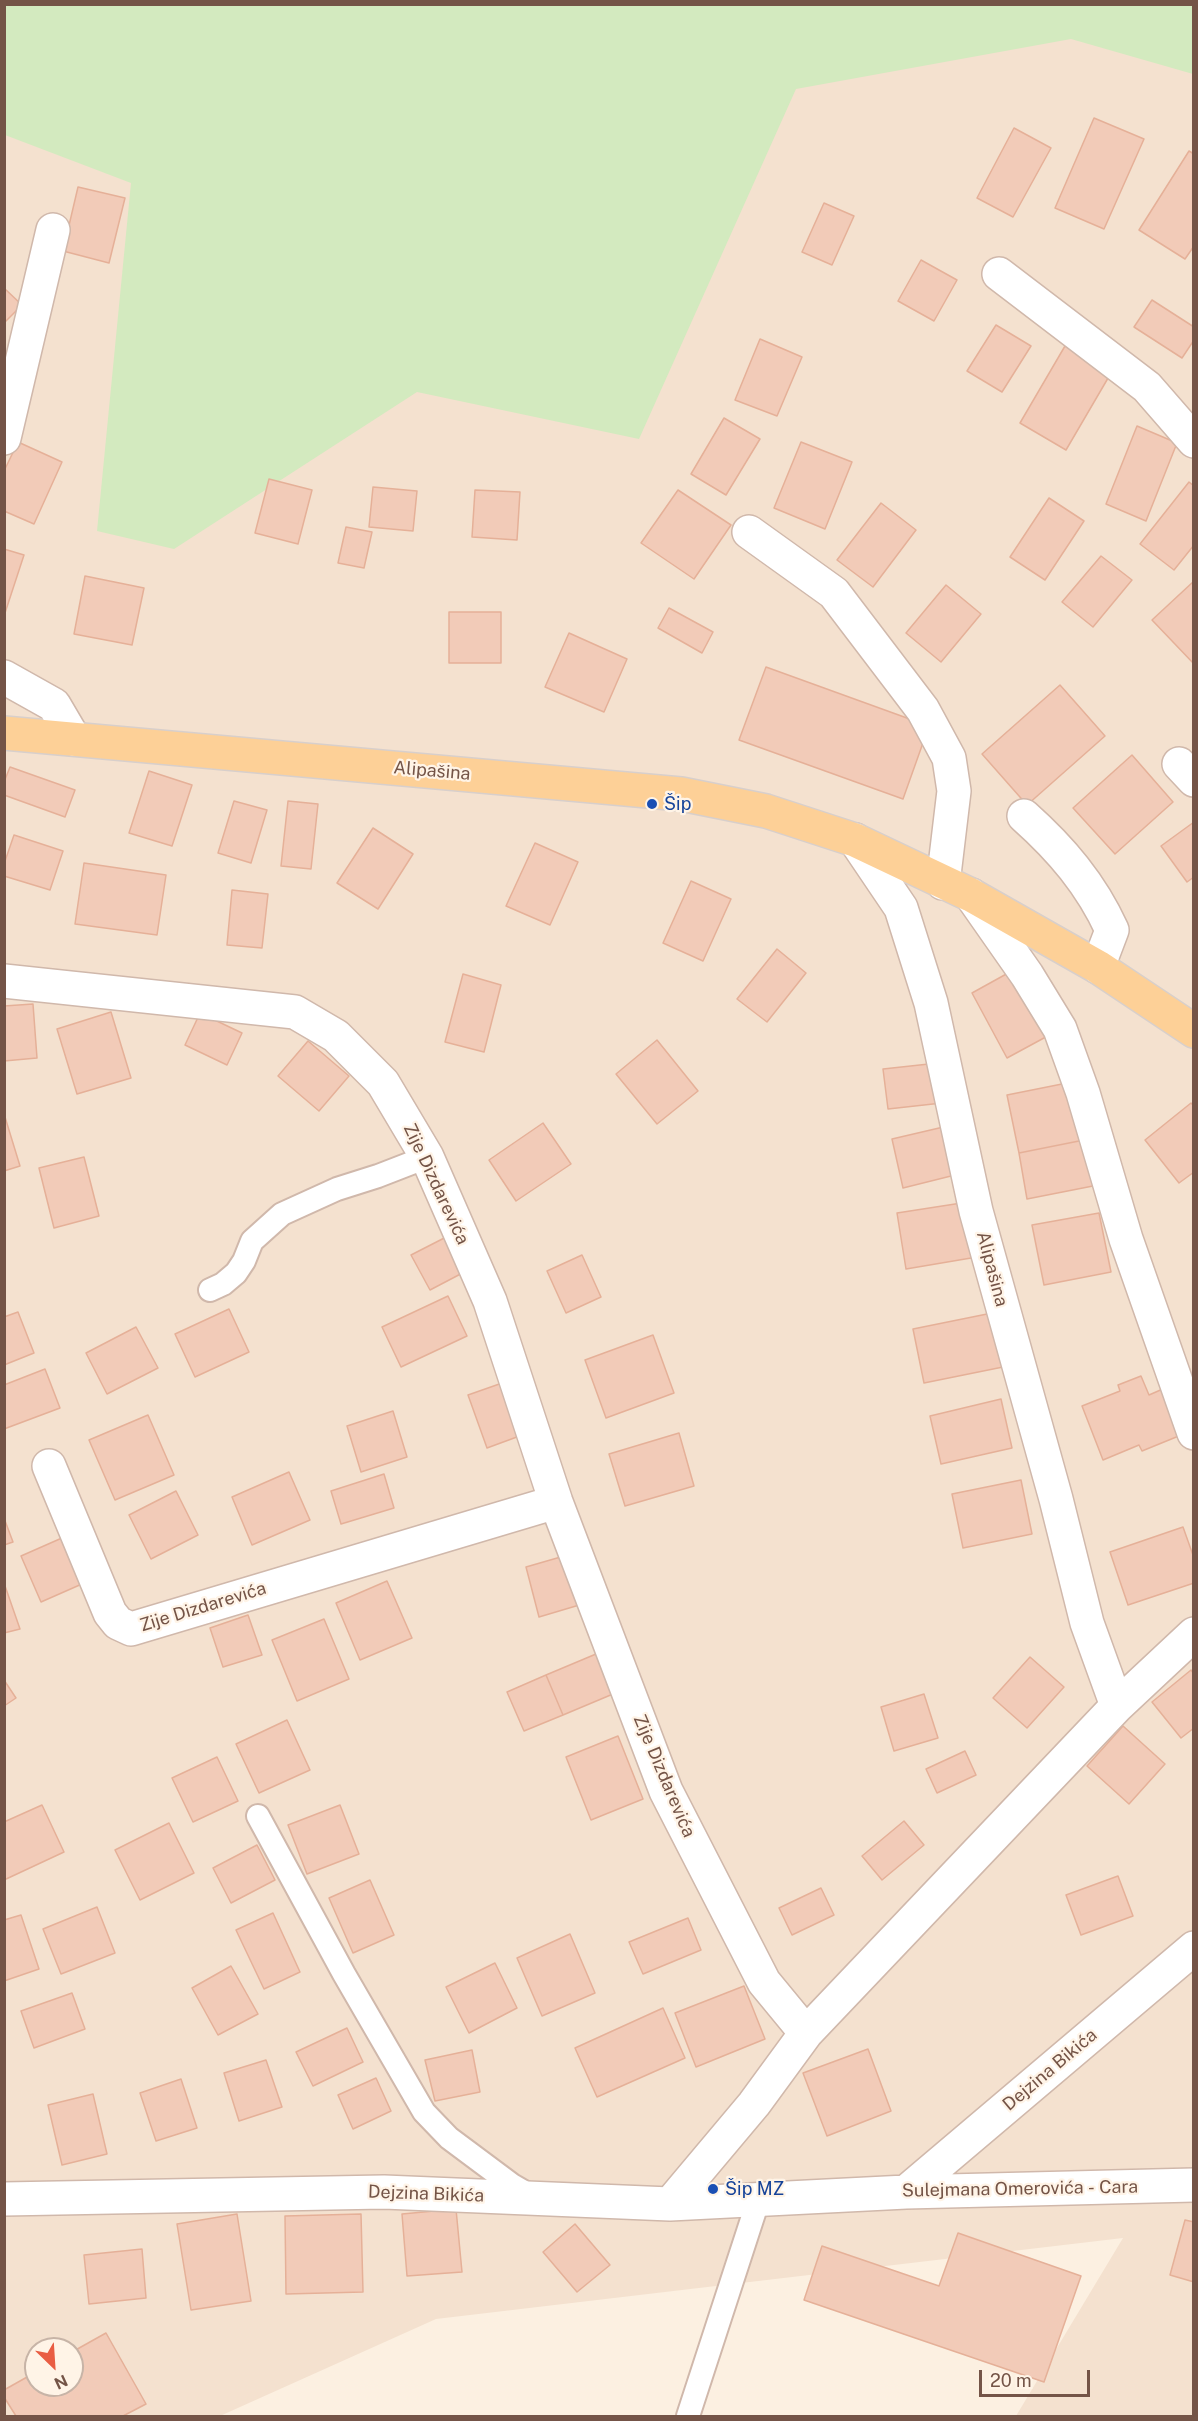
<!DOCTYPE html>
<meta charset="utf-8">
<style>
body{margin:0}
#map{position:relative;width:1198px;height:2421px;overflow:hidden;background:#fcf0e1;font-family:"Public Sans",sans-serif}
canvas{display:block}
.frame{position:absolute;inset:0;border:6px solid #745447;pointer-events:none}
.north{position:absolute;left:24px;top:2337px;width:60px;height:60px;box-sizing:border-box;background:#fff4e7;border:2px solid #c7b4a7;border-radius:50%;rotate:155deg;font-size:16px;font-weight:700;line-height:24px;text-align:center;color:#745447}
.north::after{content:'';display:block;margin:auto;width:21px;height:27px;background:#e95d43;clip-path:polygon(50% 0,100% 100%,50% 72%,0 100%)}
.scale{position:absolute;left:979px;top:2370px;width:111px;height:27px;box-sizing:border-box;border:3px solid #745447;border-top:0;padding-left:8px;font-size:18px;line-height:21px;white-space:nowrap;color:#745447;-webkit-text-stroke:4px #fff4e7;paint-order:stroke}
</style>
<div id="map">
<canvas width="1198" height="2421"></canvas>
<div class="frame"></div>
<div class="north">N</div>
<div class="scale">20 m</div>
</div>
<script>
const g = document.querySelector('canvas').getContext('2d');
g.lineJoin = 'round';
function fill(path, color) { g.fillStyle = color; g.fill(path, 'evenodd'); }
function trace(path, color, width, dash) { g.strokeStyle = color; g.lineWidth = width; g.lineCap = dash ? 'butt' : 'round'; g.setLineDash(dash || []); g.stroke(path); }
function write(font, color, halo, rows, align = 'center') {
  g.font = font + ' "Public Sans",sans-serif'; g.lineWidth = 4.5; g.setLineDash([]); g.textBaseline = 'middle'; g.strokeStyle = halo; g.fillStyle = color; for (const [text, x, y, turn = 0] of rows) {
    g.save(); g.translate(x, y); g.rotate((+turn || 0) * Math.PI / 180); g.textAlign = isNaN(turn) ? turn : align; if (halo) g.strokeText(text, 0, 0); g.fillText(text, 0, 0); g.restore();
  }
}
fill(new Path2D(`
 M5 5H1193V2416H1016L1123 2238 436 2319 220 2416H5ZM36 2349H72V2385H36Z`), '#f4e1cf');
fill(new Path2D(`
 M4 5H1193V74L1071 39 796 89 639 439 417 392 174 549 97 531 131 183 5 135Z`), '#d3eabf');
const building = new Path2D(`
 M1094 118 1144 139 1104 229 1055 208Z
 M1014 128 1051 148 1013 217 977 198Z
 M1189 151 1194 154V246L1185 259 1139 230Z
 M78 187 125 198 109 263 63 251Z
 M824 203 854 216 832 265 802 252Z
 M921 260 957 280 934 321 898 301Z
 M4 288 22 305 4 323Z
 M1152 300 1194 327V340L1182 358 1134 327Z
 M996 325 1031 346 1002 392 967 371Z
 M760 339 802 357 777 416 735 400Z
 M1065 346 1111 373 1066 450 1020 423Z
 M724 418 760 439 726 495 691 474Z
 M1137 426 1177 443 1146 521 1106 504Z
 M18 442 62 462 34 524 4 511V471Z
 M801 442 852 462 825 529 774 508Z
 M269 479 312 490 298 544 255 533Z
 M1189 482 1194 486V545L1174 570 1140 544Z
 M373 487 417 491 413 531 369 527Z
 M475 490 520 492 517 540 472 537Z
 M678 490 731 525 694 579 641 543Z
 M1049 498 1084 521 1045 580 1010 557Z
 M881 503 916 530 873 587 837 560Z
 M346 527 372 532 364 568 338 563Z
 M4 549 24 555 4 616Z
 M1101 556 1132 580 1093 627 1062 602Z
 M85 576 144 588 132 645 74 634Z
 M1194 581V664L1152 620Z
 M946 585 981 614 941 662 906 633Z
 M669 608 713 632 702 653 658 628Z
 M449 612H501V663H449Z
 M569 633 627 659 604 712 545 687Z
 M766 667 929 726 903 799 739 740Z
 M1060 685 1105 736 1027 805 982 754Z
 M1132 755 1173 802 1115 854 1073 808Z
 M10 767 75 790 65 817 4 795V782Z
 M149 771 192 785 172 846 129 833Z
 M234 801 267 810 251 863 218 853Z
 M288 801 318 804 311 869 281 866Z
 M1194 822V877L1187 882 1161 846Z
 M373 828 413 854 378 909 337 883Z
 M14 835 63 851 50 890 4 876V864Z
 M535 843 578 862 550 925 506 906Z
 M84 863 166 875 157 935 75 924Z
 M691 881 731 899 703 961 663 943Z
 M232 890 268 894 262 948 227 945Z
 M777 949 806 973 767 1022 737 999Z
 M1019 967 1055 1032 1007 1058 972 993Z
 M463 974 501 985 484 1052 445 1042Z
 M33 1004 37 1058 4 1061V1006Z
 M111 1012 131 1078 77 1094 57 1029Z
 M200 1013 242 1033 227 1065 185 1045Z
 M657 1040 698 1091 657 1124 616 1074Z
 M308 1041 349 1076 319 1111 278 1076Z
 M938 1063 942 1103 888 1109 883 1069Z
 M1077 1081 1089 1139 1019 1153 1007 1095Z
 M1191 1103 1194 1106V1172L1179 1183 1145 1140Z
 M5 1117 20 1166 4 1171V1117Z
 M543 1123 571 1164 516 1201 489 1160Z
 M952 1125 963 1173 903 1188 892 1139Z
 M1089 1139 1098 1185 1027 1199 1019 1153Z
 M84 1157 99 1216 54 1228 39 1168Z
 M968 1202 977 1257 906 1269 897 1213Z
 M1099 1213 1111 1272 1044 1285 1032 1225Z
 M454 1233 472 1268 430 1290 411 1255Z
 M582 1255 601 1297 566 1313 547 1271Z
 M448 1296 467 1336 401 1367 382 1327Z
 M229 1309 249 1352 195 1377 175 1334Z
 M18 1312 34 1353 4 1365V1317Z
 M992 1313 1003 1367 924 1383 913 1329Z
 M136 1327 158 1368 107 1394 86 1353Z
 M653 1335 674 1393 606 1418 585 1360Z
 M45 1369 60 1408 4 1429V1385Z
 M1141 1376 1149 1395 1172 1385 1191 1431 1142 1451 1139 1445 1103 1460 1082 1406 1120 1391 1118 1385Z
 M505 1382 525 1434 487 1448 468 1395Z
 M1001 1399 1012 1448 941 1464 930 1416Z
 M393 1411 407 1457 361 1472 347 1426Z
 M148 1415 174 1475 115 1500 89 1440Z
 M679 1433 694 1486 625 1506 609 1454Z
 M289 1472 310 1520 252 1545 232 1497Z
 M384 1474 394 1508 341 1524 331 1491Z
 M1021 1480 1032 1534 963 1548 952 1494Z
 M176 1491 198 1535 151 1559 129 1515Z
 M4 1518 13 1542 4 1545Z
 M1183 1527 1194 1558V1583L1128 1605 1110 1552Z
 M71 1534 91 1580 41 1602 21 1556Z
 M571 1554 586 1603 539 1617 526 1567Z
 M387 1581 412 1638 360 1660 336 1603Z
 M4 1583 20 1629 4 1633Z
 M248 1615 262 1655 223 1667 210 1628Z
 M324 1619 349 1679 297 1701 272 1640Z
 M596 1654 613 1694 563 1715 546 1675Z
 M1030 1657 1064 1687 1027 1728 993 1698Z
 M1191 1670 1194 1674V1728L1181 1738 1152 1702Z
 M546 1675 563 1715 524 1731 507 1692Z
 M4 1680 16 1698 4 1706Z
 M924 1694 938 1738 894 1751 881 1707Z
 M287 1720 310 1770 259 1793 236 1744Z
 M1123 1726 1165 1764 1129 1804 1087 1766Z
 M618 1736 643 1799 591 1820 566 1757Z
 M965 1751 976 1775 937 1793 926 1769Z
 M217 1757 238 1801 193 1822 172 1778Z
 M42 1805 64 1852 4 1880V1822Z
 M340 1805 359 1854 307 1874 288 1825Z
 M904 1821 924 1845 882 1880 862 1856Z
 M169 1823 194 1873 140 1900 115 1850Z
 M257 1845 275 1880 231 1903 213 1868Z
 M1118 1876 1133 1916 1081 1935 1066 1895Z
 M370 1880 394 1935 353 1953 329 1898Z
 M821 1888 834 1915 792 1935 779 1908Z
 M97 1907 115 1953 61 1974 43 1929Z
 M273 1913 300 1972 264 1989 236 1930Z
 M21 1915 39 1969 4 1981V1920Z
 M688 1918 701 1950 643 1974 629 1942Z
 M570 1934 595 1993 542 2016 517 1958Z
 M495 1963 517 2008 469 2033 446 1987Z
 M231 1966 258 2014 218 2035 192 1988Z
 M744 1986 765 2039 696 2067 675 2013Z
 M72 1993 85 2029 34 2048 21 2011Z
 M663 2008 685 2058 597 2097 575 2048Z
 M347 2028 363 2062 313 2086 296 2052Z
 M868 2049 891 2111 827 2136 803 2073Z
 M472 2050 480 2092 435 2101 425 2060Z
 M266 2060 282 2107 239 2121 224 2073Z
 M376 2078 391 2111 353 2129 338 2095Z
 M181 2079 197 2128 156 2141 140 2093Z
 M93 2094 107 2154 62 2165 48 2105Z
 M456 2209 462 2272 407 2276 402 2214Z
 M237 2214 251 2301 191 2310 177 2224Z
 M361 2214 363 2292 286 2294 285 2216Z
 M1185 2220 1194 2222V2282L1170 2275Z
 M575 2224 610 2265 577 2292 543 2252Z
 M958 2233 1081 2276 1044 2382 804 2300 822 2246 939 2286Z
 M142 2249 146 2298 89 2304 84 2255Z
 M106 2333 146 2404 123 2416H16L4 2397V2390L36 2372V2385H72V2352Z`);
fill(building, '#f2cbb8');
trace(building, '#e5b098', 1.5);
const service = new Path2D(`
 M210 1290 223 1284 236 1273 244 1261 252 1241 282 1214 337 1189 378 1176 427 1157
 M258 1816 344 1974 424 2112 449 2138 512 2185 531 2196
 M688 2416 758 2201`);
const minor = new Path2D(`
 M999 274 1147 387 1194 441
 M4 438 53 230
 M749 532 834 593 923 710 949 758 954 791 943 883
 M4 677 54 705 74 739
 M1179 764 1194 780
 M1024 816C1061 849 1091 884 1112 930L1098 967
 M855 840 901 908 931 1003 976 1211 1056 1499 1087 1623 1117 1706
 M971 895 1027 975 1060 1029 1083 1093 1126 1239 1194 1433
 M4 981 295 1012 336 1036 383 1083 427 1157 490 1301 556 1502 666 1791 764 1982 806 2033
 M49 1466 110 1613 118 1623 131 1629 556 1502
 M906 2192 1194 1948
 M4 2199 384 2192 670 2204 906 2192 1194 2185
 M670 2204 754 2104 806 2033 1117 1706 1194 1634`);
const primary = new Path2D(`
 M4 733 681 794 766 811 855 840 971 895 1098 967 1194 1031`);
trace(service, '#d0b8ab', 26);
trace(minor, '#d0b8ab', 36);
trace(primary, '#d8cfcb', 36);
trace(service, '#fff', 22);
trace(minor, '#fff', 33);
trace(primary, '#fdd097', 33);
for (const [x, y, r, color] of [
 [652,804,6,"#1a4fb4"],
 [713,2189,6,"#1a4fb4"]
]) { const dot = new Path2D(); dot.arc(x, y, r, 0, 2 * Math.PI); g.fillStyle = color; g.fill(dot); trace(dot, '#fff4e7', 2); }
write('18px', '#745447', '#fff4e7', [
 ["Alipašina",432,771,5],
 ["Zije Dizdarevića",436,1184,65],
 ["Alipašina",992,1269,75],
 ["Zije Dizdarevića",203,1607,-17],
 ["Zije Dizdarevića",664,1776,67],
 ["Dejzina Bikića",1050,2070,-40],
 ["Sulejmana Omerovića - Cara",1020,2189,-1],
 ["Dejzina Bikića",426,2194,2]
]);
write('18px', '#164399', '#fff4e7', [
 ["Šip",664,804],
 ["Šip MZ",725,2189]
], 'left');
</script>
